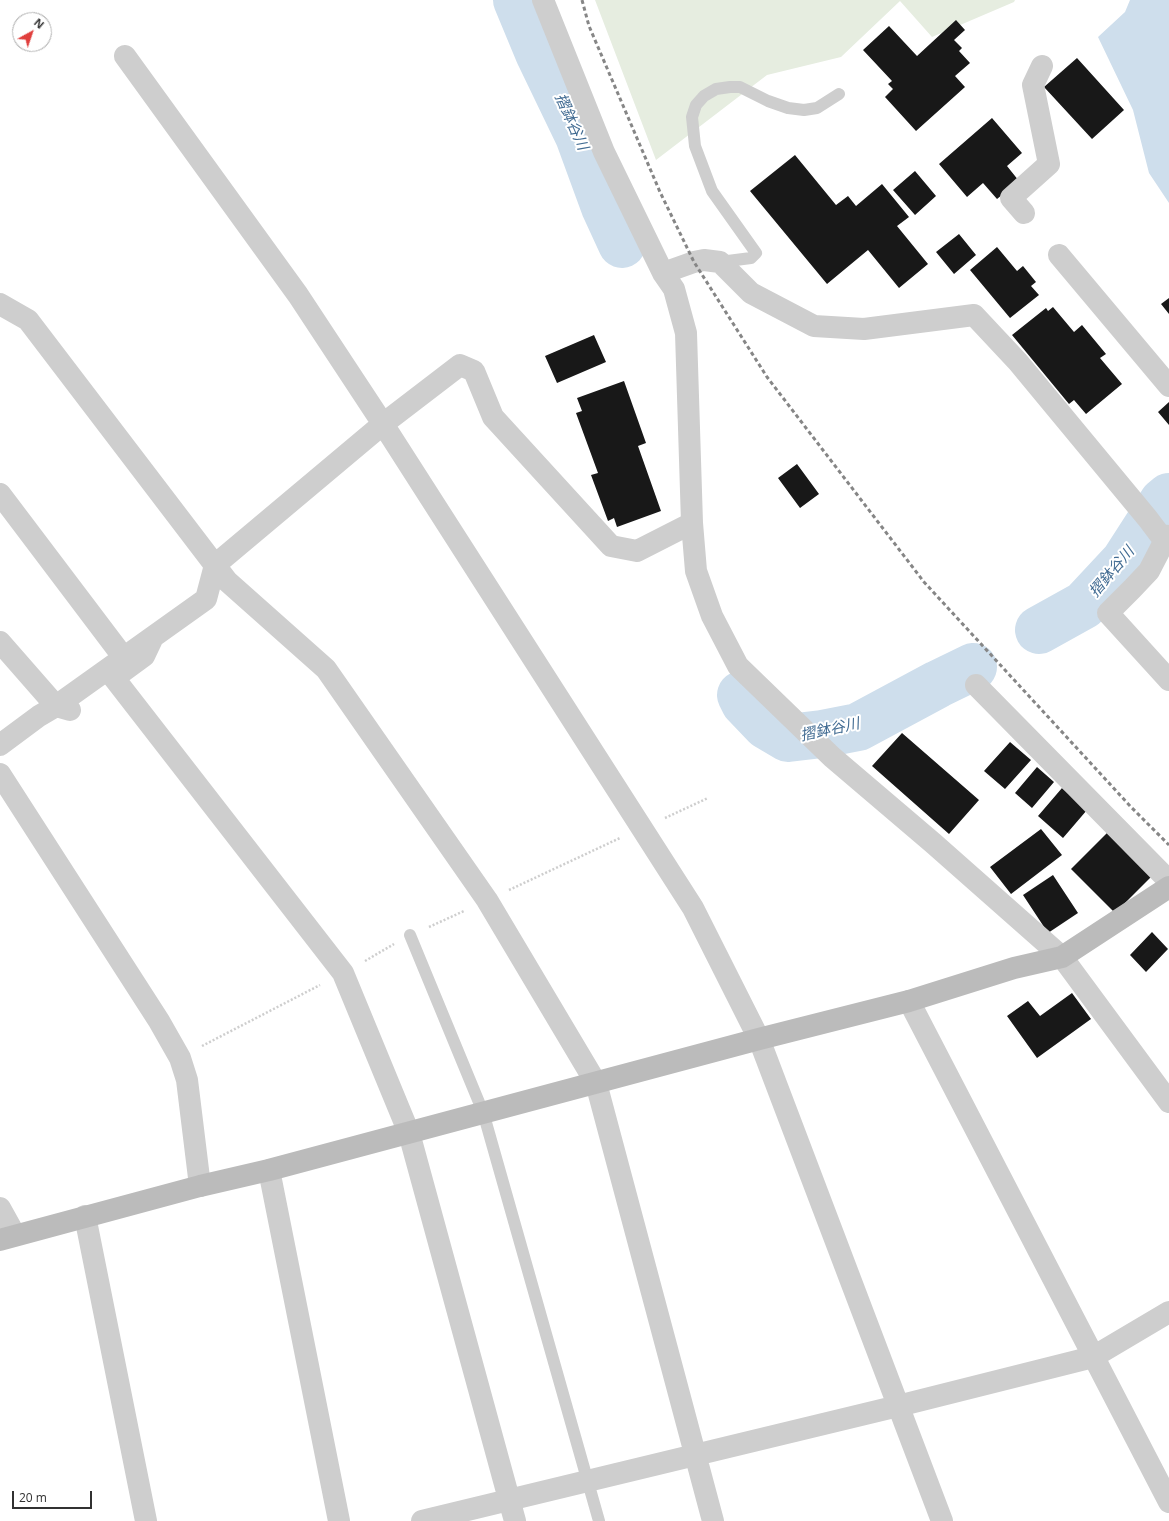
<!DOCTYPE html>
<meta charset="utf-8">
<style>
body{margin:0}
#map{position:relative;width:1169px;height:1521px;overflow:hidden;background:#fff;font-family:"Open Sans",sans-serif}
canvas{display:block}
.north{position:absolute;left:12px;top:12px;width:40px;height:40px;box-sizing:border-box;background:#fff;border:1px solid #adadad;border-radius:50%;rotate:40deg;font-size:11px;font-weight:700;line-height:16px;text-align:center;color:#313131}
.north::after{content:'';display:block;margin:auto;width:14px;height:18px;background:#e03e3c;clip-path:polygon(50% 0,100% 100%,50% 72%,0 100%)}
.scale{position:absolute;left:12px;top:1491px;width:80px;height:18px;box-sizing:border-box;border:2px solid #313131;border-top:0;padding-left:5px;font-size:12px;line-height:14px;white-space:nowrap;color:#313131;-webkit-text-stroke:3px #fff;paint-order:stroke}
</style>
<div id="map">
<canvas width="1169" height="1521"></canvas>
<div class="north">N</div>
<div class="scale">20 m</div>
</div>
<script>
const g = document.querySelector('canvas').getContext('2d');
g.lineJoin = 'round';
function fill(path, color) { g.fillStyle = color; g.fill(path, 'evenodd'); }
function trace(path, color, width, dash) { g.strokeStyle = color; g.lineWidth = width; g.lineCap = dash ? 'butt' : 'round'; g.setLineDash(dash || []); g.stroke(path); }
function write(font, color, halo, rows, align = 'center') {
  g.font = font + ' "Open Sans","Noto Sans JP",sans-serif'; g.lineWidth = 4; g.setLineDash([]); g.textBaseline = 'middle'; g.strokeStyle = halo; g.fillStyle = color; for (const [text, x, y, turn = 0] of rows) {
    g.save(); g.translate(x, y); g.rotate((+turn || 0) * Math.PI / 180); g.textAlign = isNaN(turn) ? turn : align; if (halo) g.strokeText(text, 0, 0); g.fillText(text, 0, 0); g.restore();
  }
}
fill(new Path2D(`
 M595 0H1015L1014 2 932 37 900 1 841 57 767 75 656 160Z`), '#e6ede0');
fill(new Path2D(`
 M1130 0H1169V203L1149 173 1133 110 1098 37 1125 12Z
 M1169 476V513L1160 520 1143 499Z`), '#cedeec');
trace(new Path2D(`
 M517 0 539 53 579 136 605 207 622 244
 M1039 630 1084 605 1125 561 1163 502 1169 497
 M741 695 745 703 766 725 788 738 822 734 858 727 938 684 973 667`), '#cedeec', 48);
fill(new Path2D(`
 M956 20 965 30 954 40 962 48 959 51 970 63 955 76 965 87 916 131 885 97 893 89 888 84 892 81 863 50 889 26 917 56Z
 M1077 58 1124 110 1092 139 1044 87Z
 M992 118 1022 153 1007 166 1019 181 997 199 983 183 967 197 939 164Z
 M795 155 836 205 848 196 856 206 882 184 909 217 897 226 928 264 899 288 868 250 827 284 750 191Z
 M915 171 936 196 915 215 893 190Z
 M959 234 976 255 954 274 936 252Z
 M997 247 1017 271 1023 266 1036 282 1031 286 1039 295 1010 318 970 270Z
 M1169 298V314L1161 304Z
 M1053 307 1074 332 1082 325 1106 354 1100 358 1122 384 1086 414 1074 400 1069 404 1012 335 1046 308 1048 311Z
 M594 335 606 362 557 383 545 356Z
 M624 381 646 443 638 446 661 511 617 527 614 518 608 521 591 475 598 473 576 413 582 411 577 398Z
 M1169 402V425L1158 412Z
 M797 464 819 494 800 508 778 478Z
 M902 733 979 800 949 834 872 766Z
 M1010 742 1031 760 1005 789 984 771Z
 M1037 767 1054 782 1032 808 1015 793Z
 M1062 788 1087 810 1063 838 1038 816Z
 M1041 829 1062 855 1011 894 990 867Z
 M1109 831 1153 875 1115 913 1071 869Z
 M1053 875 1078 913 1048 933 1023 895Z
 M1152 932 1168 949 1146 972 1130 955Z
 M1072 993 1091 1019 1037 1058 1007 1016 1028 1001 1040 1016Z`), '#181818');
trace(new Path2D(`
 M665 818 708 798
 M509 890 620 838
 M429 927 464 911
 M365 961 394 944
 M202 1046 320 985`), '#cecece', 2.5, [2, 2]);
trace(new Path2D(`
 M720 262 751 258 756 253 712 191 695 146 692 117 696 105 704 96 716 89 730 87H740L768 101 788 108 804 110 817 108 839 94
 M410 935 483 1112 599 1521`), '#cecece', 12);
trace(new Path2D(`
 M543 0 604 152 663 273 674 289 686 333 692 523 696 571 712 616 738 666 832 757 933 843 1062 957 1169 1102
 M125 56 298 295 383 424 693 908 759 1039 942 1521
 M1024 213 1011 198 1049 164 1033 85 1042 66
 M1059 255 1169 386
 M663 273 694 262 704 260 720 262 751 293 814 326 864 329 974 315 1018 362 1148 519 1160 535 1169 536
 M0 304 28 320 227 581 326 669 487 900 596 1083 713 1521
 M0 494 124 658
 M1167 536 1149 571 1132 589 1108 613 1169 680
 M153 637 144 656 114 678 343 973 409 1133 515 1521
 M0 642 56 706 70 710
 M976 685 1169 881
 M0 745 39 716 56 706 206 599 215 565 383 424 460 365 474 371 493 417 611 546 637 551 692 523
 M0 774 159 1021 180 1058 187 1080 200 1186
 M909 1001 1169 1502
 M269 1170 339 1521
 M0 1208 15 1235
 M85 1216 146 1521
 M422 1521 898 1406 1093 1357 1169 1312`), '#cecece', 22);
trace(new Path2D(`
 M0 1240 200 1186 269 1170 759 1039 909 1001 1014 968 1062 957 1169 887`), '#bbb', 22);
trace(new Path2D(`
 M582 0 589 26 660 192 694 262 767 377 924 582 1131 807 1169 845`), '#868686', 3, [4, 3]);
write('italic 15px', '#416b92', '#fff', [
 ["摺鉢谷川",571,122,66],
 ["摺鉢谷川",1112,572,-50],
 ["摺鉢谷川",830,730,-12]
]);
</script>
